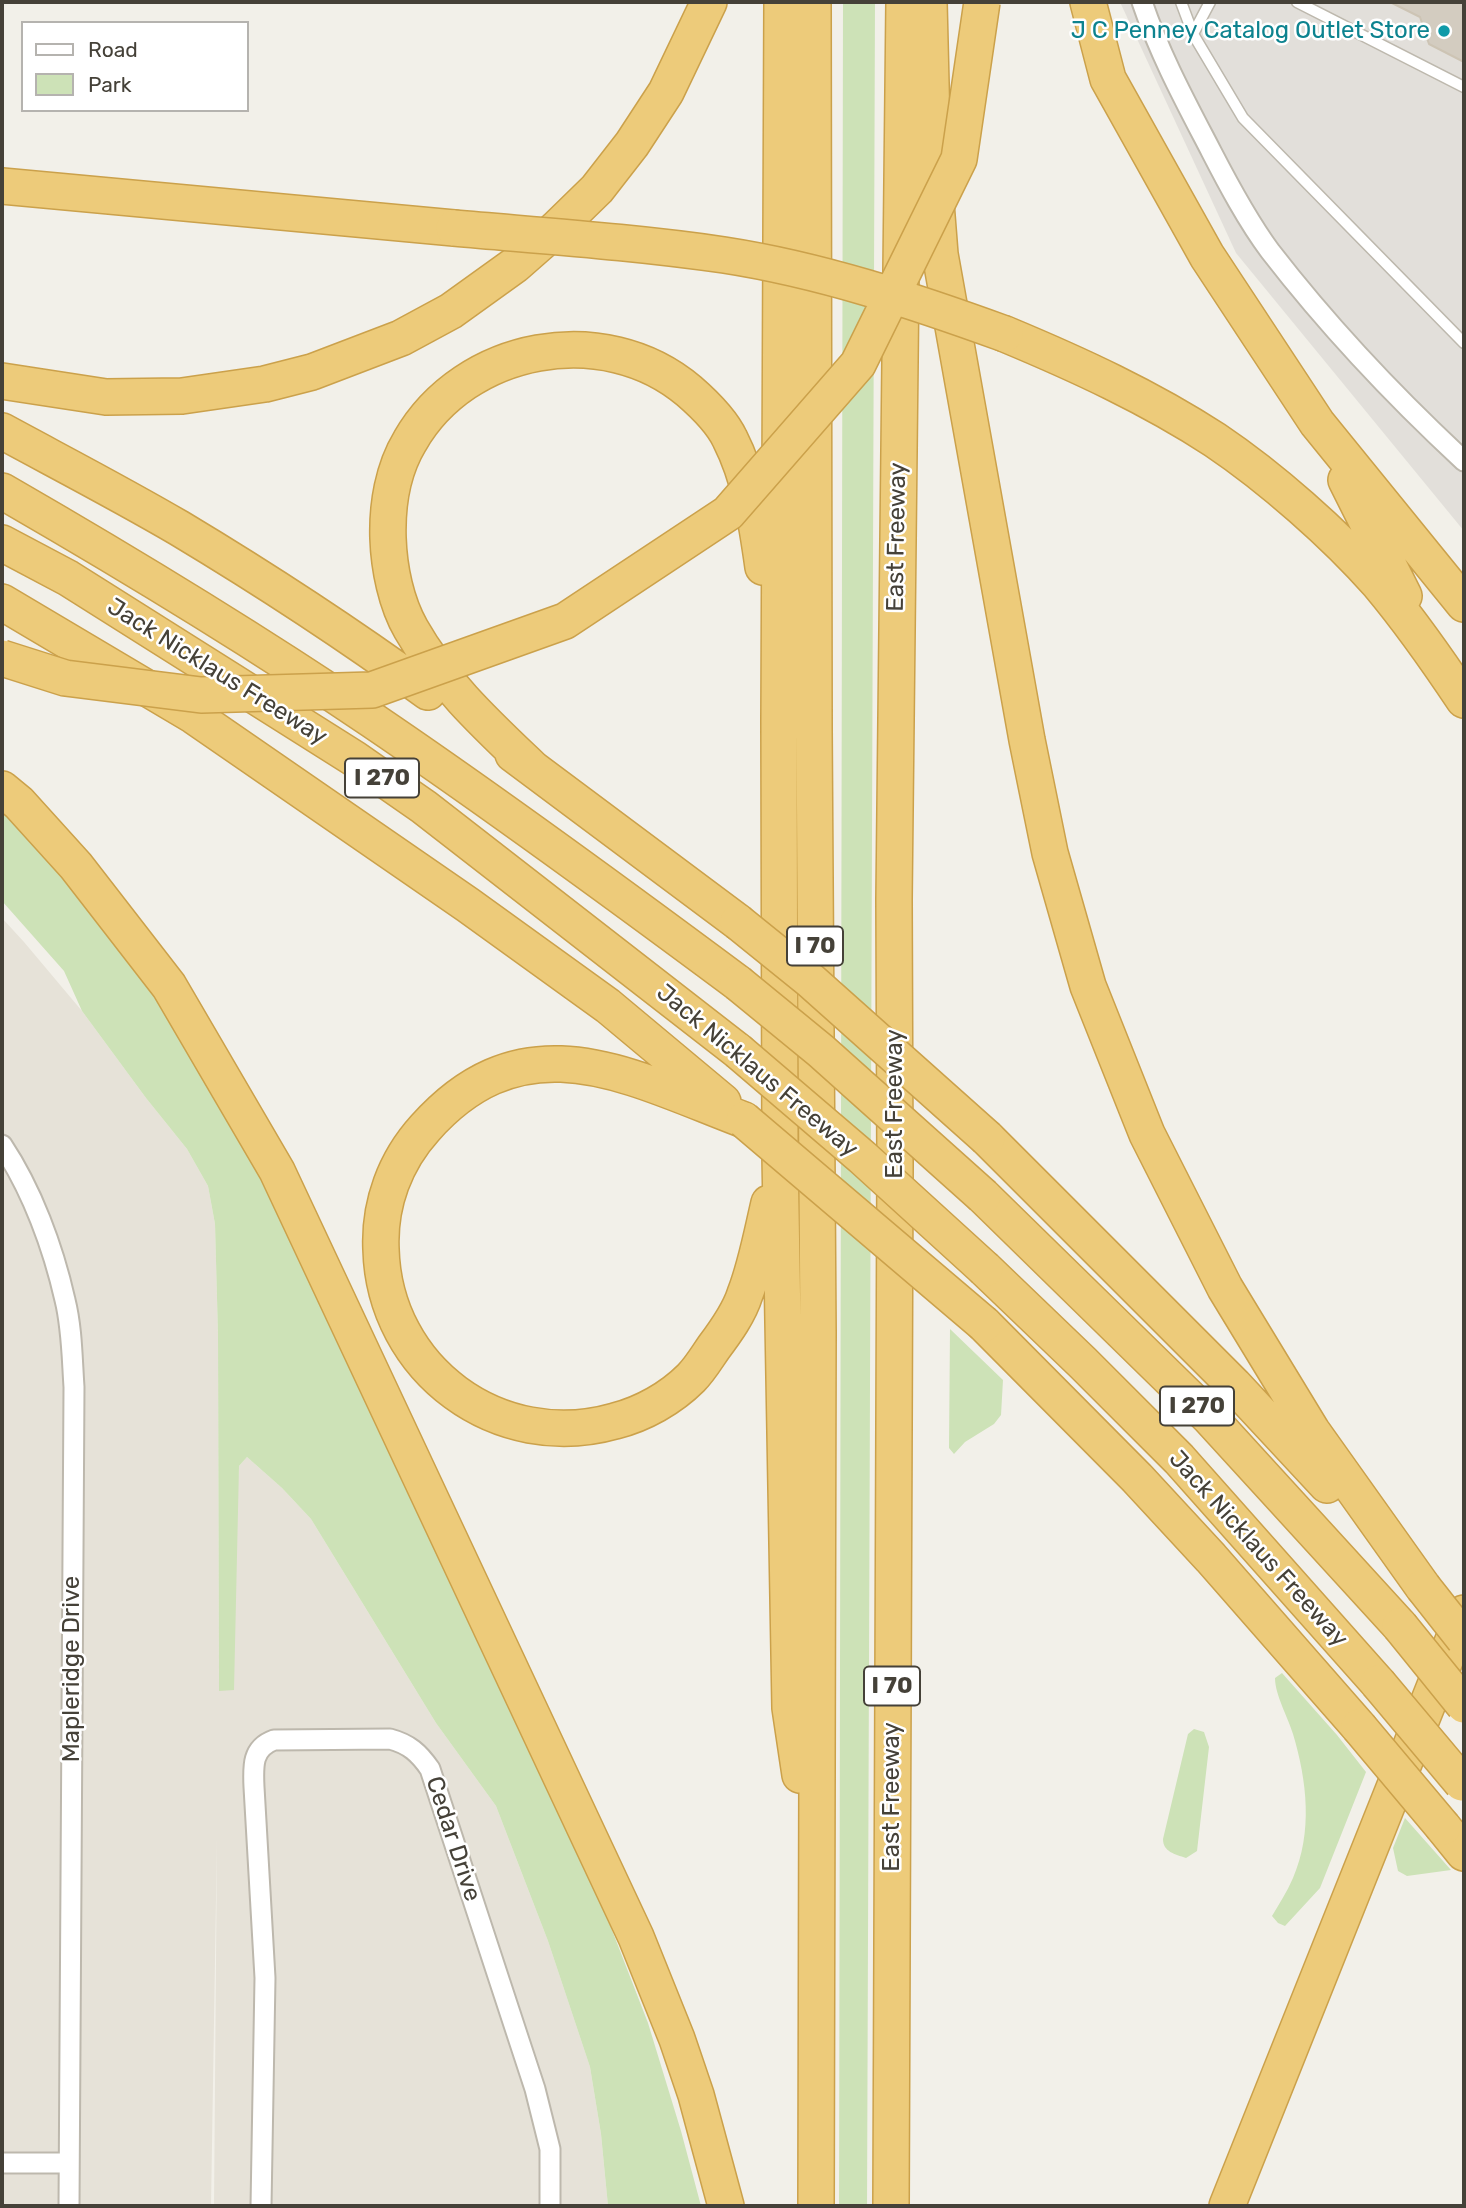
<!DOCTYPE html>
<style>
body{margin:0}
#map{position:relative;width:1466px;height:2208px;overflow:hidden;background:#f2f0e9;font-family:Rubik,sans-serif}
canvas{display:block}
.frame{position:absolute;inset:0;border:4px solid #454138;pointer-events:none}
.legend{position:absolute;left:21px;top:21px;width:228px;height:91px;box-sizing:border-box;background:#fff;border:2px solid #b5b3af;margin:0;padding:9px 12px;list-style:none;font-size:21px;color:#454138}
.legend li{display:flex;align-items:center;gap:14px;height:35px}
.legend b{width:35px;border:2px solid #b5b3af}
</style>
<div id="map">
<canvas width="1466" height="2208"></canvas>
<div class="frame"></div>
<ul class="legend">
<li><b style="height:9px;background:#fff"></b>Road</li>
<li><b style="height:19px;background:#cde2b7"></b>Park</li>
</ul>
</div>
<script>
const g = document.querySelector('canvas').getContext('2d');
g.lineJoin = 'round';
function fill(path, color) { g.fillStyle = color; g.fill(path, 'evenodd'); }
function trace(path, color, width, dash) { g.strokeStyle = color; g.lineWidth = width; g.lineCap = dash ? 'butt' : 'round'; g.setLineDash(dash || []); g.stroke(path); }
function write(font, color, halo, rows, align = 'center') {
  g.font = font + ' Rubik,sans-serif'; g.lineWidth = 5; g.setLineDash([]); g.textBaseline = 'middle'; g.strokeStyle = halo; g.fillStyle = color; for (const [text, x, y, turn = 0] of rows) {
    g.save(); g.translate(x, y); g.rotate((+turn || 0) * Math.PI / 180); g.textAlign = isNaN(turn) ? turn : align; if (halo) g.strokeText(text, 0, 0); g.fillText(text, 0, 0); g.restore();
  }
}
fill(new Path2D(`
 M2 918 24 942 82 1011 146 1098 187 1149 208 1186 215 1224 218 1335 219 1691 239 1466 247 1457 282 1488 311 1519 436 1723 496 1806 548 1941 590 2067 601 2134 608 2206H214L217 1838 211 2206H2Z`), '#e6e2d8');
fill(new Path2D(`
 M1120 2H1464V531L1236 253Z`), '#e2dfda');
fill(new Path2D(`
 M843 2H875L867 2206H839Z
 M2 800 109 922 222 1094 313 1286 510 1710 571 1837 610 1925 648 2023 681 2131 701 2206H608L601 2134 590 2067 548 1941 496 1806 436 1723 311 1519 282 1488 247 1457 239 1466 234 1690 219 1691 218 1335 215 1224 208 1186 187 1149 146 1098 82 1011 64 971 2 901Z
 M950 1329 1003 1380 1001 1415 994 1424 965 1442 954 1454 949 1448Z
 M1282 1673 1337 1735 1366 1772 1320 1888 1285 1926 1278 1923 1272 1916C1279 1904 1287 1892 1293 1878 1313 1832 1307 1781 1293 1734 1288 1717 1275 1695 1275 1678Z
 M1194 1729 1204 1732 1209 1747 1197 1851 1186 1858C1175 1854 1163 1852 1163 1839L1188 1734Z
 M1405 1818 1451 1870 1407 1876 1398 1871 1393 1848Z`), '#cde2b7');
const building = new Path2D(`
 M1390 2H1464V62L1429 44 1420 17Z`);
fill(building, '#d3ccc0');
trace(building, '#cdc4b4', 2);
const lane = new Path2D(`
 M1181 2 1193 34
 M1210 2 1193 34 1243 118 1464 343
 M1297 2 1464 87`);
const street = new Path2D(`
 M1142 2C1160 55 1185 101 1211 151 1228 184 1247 220 1270 251 1328 326 1395 397 1464 461
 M2 1145C32 1190 53 1247 65 1300 72 1328 72 1358 74 1387L69 2206
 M2 2163H68
 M261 2206 265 1978 254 1787C253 1766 252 1748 274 1740L390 1739C409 1744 419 1753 430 1769L535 2089 550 2149V2206`);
const highway = new Path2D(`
 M782 2 779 720 780 1156 790 1708 800 1775
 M813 2 814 729 818 1331 816 2206
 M929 2 933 165 940 254 1027 740 1050 853 1088 986 1147 1134 1225 1288 1312 1431 1423 1587
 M1088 2 1108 79 1207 256 1317 423 1464 604
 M2 186 454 228
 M1005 334C1077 364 1149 397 1215 440 1270 477 1335 534 1379 584 1410 621 1438 661 1464 700
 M2 381 106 397 182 396 265 384 312 372 401 338 451 311 515 265 556 229 597 189 632 144 666 92 709 2
 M2 431C61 463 121 494 179 528 264 579 348 634 428 692
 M1346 480 1404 596
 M2 491C127 563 252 639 372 720 496 804 617 893 738 983
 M2 543 68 578 355 759 424 807 738 1051
 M2 602 194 716 468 905 608 1006 723 1102
 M513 754 738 922
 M532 768C488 726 442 684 411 629 396 603 389 568 388 538 387 505 393 469 410 441 465 345 604 319 689 391 704 404 722 422 730 439 750 478 757 524 763 567
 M2 789 19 803 76 866 169 986 277 1171 636 1937 677 2039 696 2095 726 2206
 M744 1120C628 1076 525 1016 425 1128 395 1161 379 1204 381 1249 384 1370 499 1454 615 1421 643 1414 671 1398 691 1378 700 1369 707 1357 714 1347 726 1331 739 1313 745 1294 756 1266 762 1233 769 1203
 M987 1138 1234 1385 1327 1485
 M983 1196 1209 1417 1400 1626
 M985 1269 1083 1363 1179 1459 1378 1683
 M984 1324 1137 1478 1211 1558 1359 1727
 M1443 1827 1464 1853
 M891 2206 895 1166 894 899 904 2
 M1227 2206 1464 1613`);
trace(lane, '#bdb8ad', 13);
trace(street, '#bdb8ad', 23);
trace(highway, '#cba14b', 38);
trace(lane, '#fff', 10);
trace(street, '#fff', 19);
trace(highway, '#edcb7a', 35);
const highwayBridge = new Path2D(`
 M454 228C544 236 635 242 724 255 821 270 914 301 1005 334
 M2 658 65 678 201 695 372 690 565 621 728 513 858 364 959 159 982 2
 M738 922 811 981 987 1138
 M738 983 821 1051 983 1196
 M738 1051 862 1157 985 1269
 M744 1120 984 1324
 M1423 1587 1464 1639
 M1400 1626 1464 1705
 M1378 1683 1462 1783
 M1359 1727 1443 1827`);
trace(highwayBridge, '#cba14b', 38, []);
trace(highwayBridge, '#edcb7a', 35);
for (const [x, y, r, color] of [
 [1444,31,7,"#0f9aa8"]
]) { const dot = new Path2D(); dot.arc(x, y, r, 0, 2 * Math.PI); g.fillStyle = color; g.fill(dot); trace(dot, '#fff', 2.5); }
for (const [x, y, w] of [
 [382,778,74],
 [815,946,56],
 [1197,1406,74],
 [892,1686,56]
]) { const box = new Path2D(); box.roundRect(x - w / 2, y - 19.5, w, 39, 5); g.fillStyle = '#fff'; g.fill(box); trace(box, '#454138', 2); }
write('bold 23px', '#454138', null, [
 ["I 270",382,778],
 ["I 70",815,946],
 ["I 270",1197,1406],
 ["I 70",892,1686]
]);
write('24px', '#0d838f', '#fff', [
 ["J C Penney Catalog Outlet Store",1430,31]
], 'right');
write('24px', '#454138', '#fff', [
 ["East Freeway",897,537,-89],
 ["Jack Nicklaus Freeway",217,672,32],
 ["Jack Nicklaus Freeway",757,1071,40],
 ["East Freeway",895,1104,-90],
 ["Jack Nicklaus Freeway",1258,1549,48],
 ["Mapleridge Drive",72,1669,-90],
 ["East Freeway",892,1797,-90],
 ["Cedar Drive",453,1839,72]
]);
</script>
